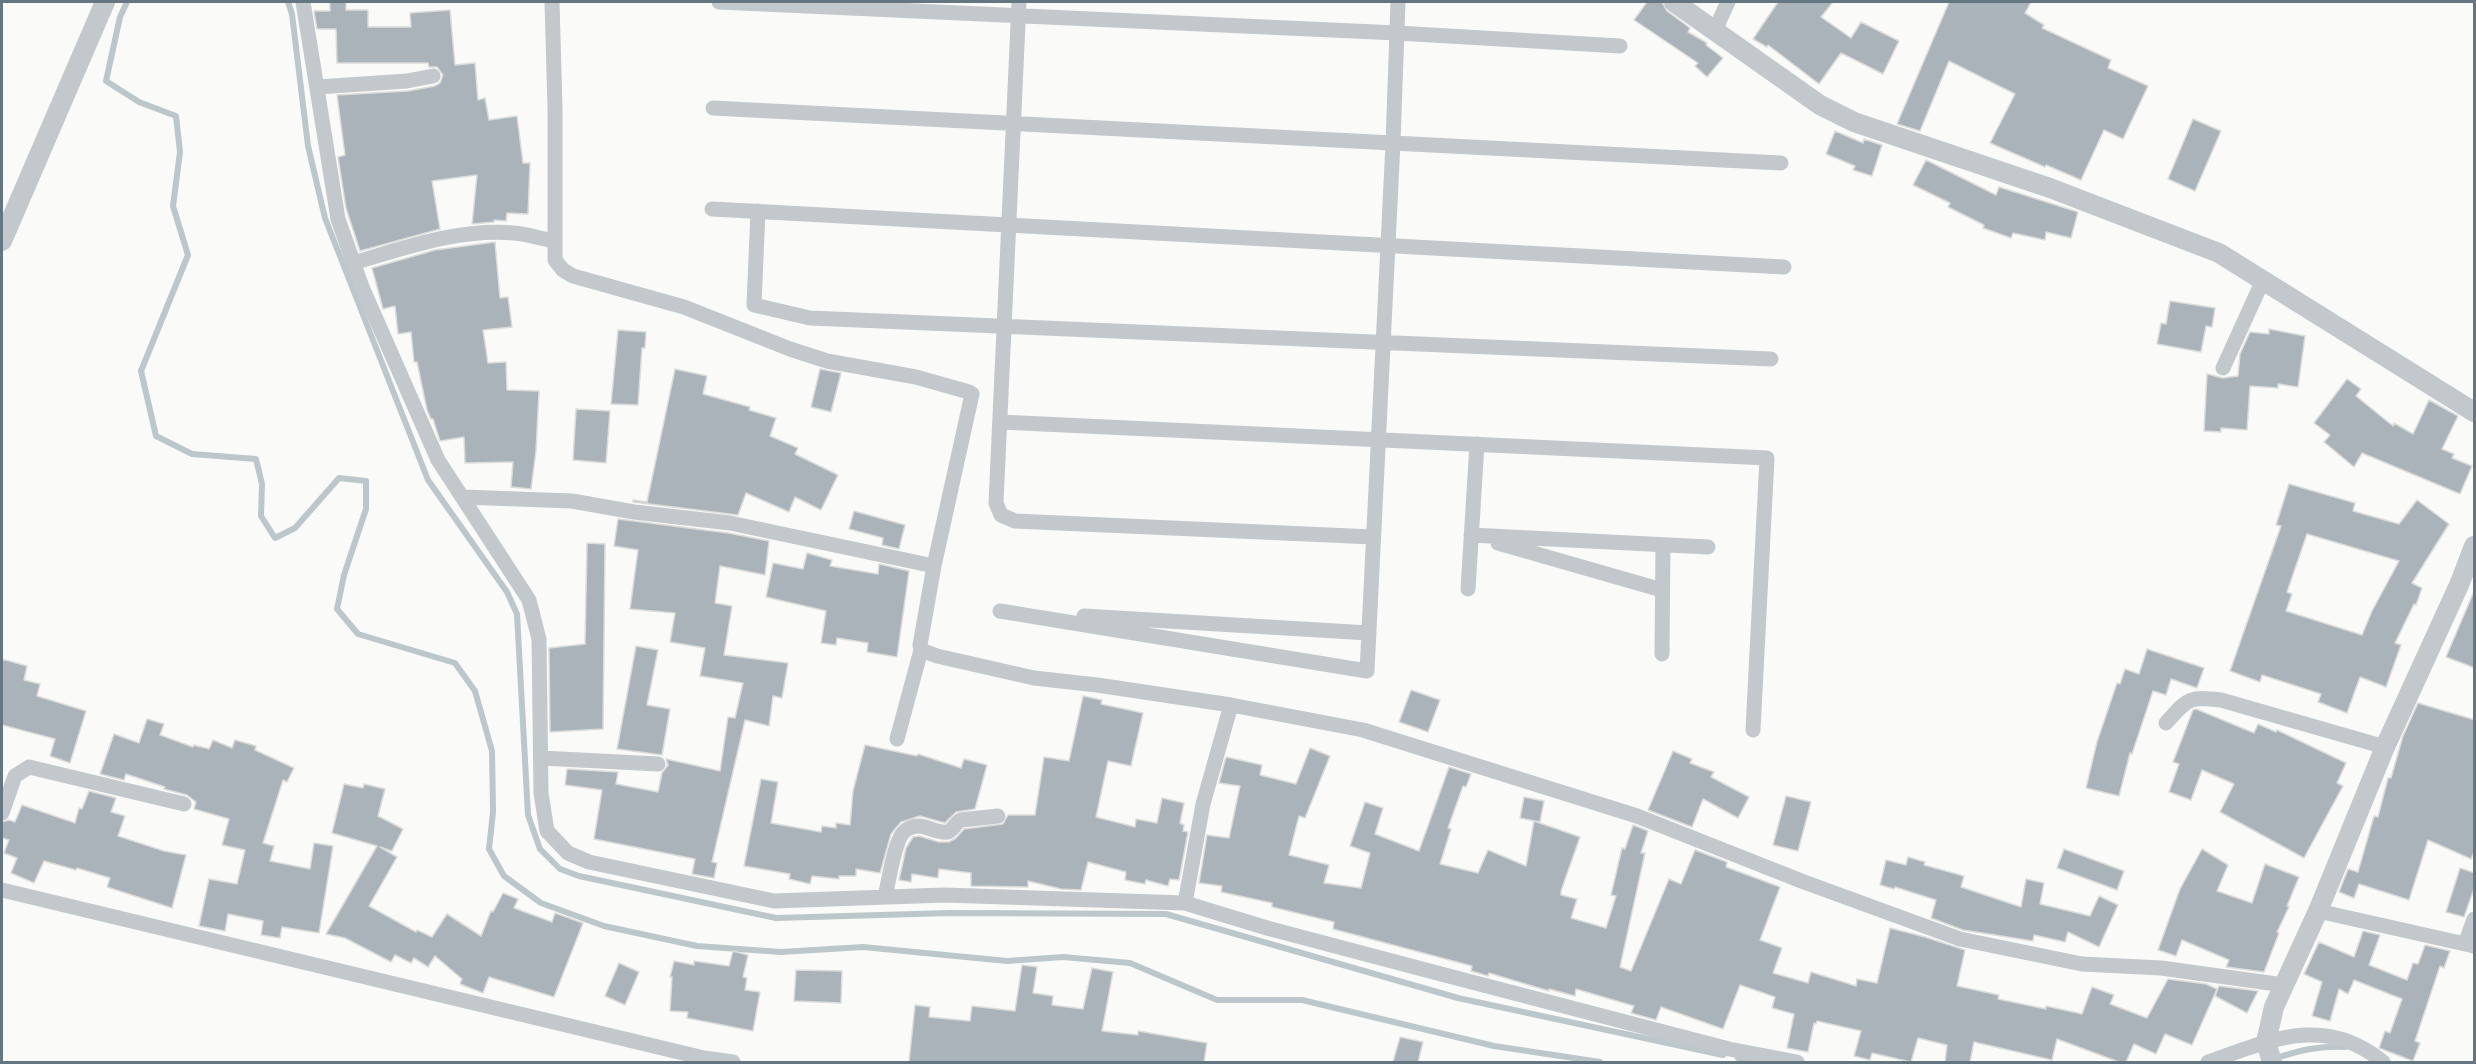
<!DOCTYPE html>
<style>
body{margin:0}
#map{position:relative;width:2476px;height:1064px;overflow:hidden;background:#fafaf8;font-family:Raleway,sans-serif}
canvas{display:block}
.frame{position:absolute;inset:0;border:3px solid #657683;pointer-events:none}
</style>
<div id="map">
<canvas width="2476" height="1064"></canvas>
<div class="frame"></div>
</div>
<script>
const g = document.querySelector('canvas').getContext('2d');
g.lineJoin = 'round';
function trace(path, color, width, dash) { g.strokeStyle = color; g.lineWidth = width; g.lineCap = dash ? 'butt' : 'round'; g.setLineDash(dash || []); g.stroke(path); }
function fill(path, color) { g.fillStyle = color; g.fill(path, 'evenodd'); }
trace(new Path2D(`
 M127 2 120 17 106 81 139 102 176 116 180 152 173 206 188 255 141 371 156 436 192 454 256 459 262 484 261 516 275 538 295 528 339 478 366 481V509L344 575 337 609 358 634 455 663 475 691 492 751 493 812 489 849 504 876 541 903 604 926 697 946 781 952 863 947 1007 961 1063 957 1130 963 1217 1000H1302L1494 1046 1600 1062
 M288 2 292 14 308 146 325 218 428 480 507 592 517 614 528 815 540 849 560 869 579 876 776 918 950 913 1166 914 1458 998 1723 1055
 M1738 1058 1758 1062
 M2273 1059C2298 1051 2319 1045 2345 1047`), '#bbc7cb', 6);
const building = new Path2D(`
 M330 2H346V10H368V27H411L410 13 450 10 455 65 475 63 478 100 485 98 489 120 517 116 523 163H530L528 214 507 213 506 221 494 220V222L472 224 477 175 432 181 440 229 360 251 346 208 338 157 345 155 337 95 408 91 435 86 440 83 443 75 437 67H429L428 63H337L336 29H317L314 11H330Z
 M1647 2H1662L1667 11 1690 28 1688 32 1707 43 1706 45 1723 58 1707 77 1695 66 1698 63 1634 20Z
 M1778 2H1833L1821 17 1851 38 1861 22 1899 41 1883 74 1841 53 1819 84 1768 45 1767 47 1753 39Z
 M1949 2H2031L2025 13 2044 25 2042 28 2111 60 2108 68 2148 86 2123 139 2104 130 2081 180 2046 165 2045 167 1990 143 2015 94 1949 61 1920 131 1897 124Z
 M2193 119 2221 131 2195 191 2168 179Z
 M1835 131 1863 143 1864 139 1882 145 1872 176 1853 170 1855 166 1826 154Z
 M1926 160 1996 195 1999 187 2078 212 2071 238 2046 232 2045 240 2013 233 2011 238 1983 228 1984 225 1948 207 1950 203 1913 185Z
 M495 242 500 298 508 297 512 327 483 330 488 363 506 362 507 390 539 391 536 451 531 489 511 487 513 462 465 463 464 437 440 441 433 419H431L427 410 417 362H414L411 332 398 334 395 306 383 309 372 268 435 250Z
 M2170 301 2215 308 2212 327 2206 326 2201 352 2157 344 2161 323 2166 324Z
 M2269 329 2305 336 2298 387 2278 384V388L2250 386 2247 430 2221 428V432L2204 431 2207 374 2223 378 2238 376 2240 354 2250 332 2269 334Z
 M618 330 646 332 645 348H642L638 405 611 404Z
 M675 369 707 376 703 394 750 407 749 410 776 418 770 436 798 448 795 454 838 475 821 510 795 497 789 512 746 493 738 515 633 502V500L647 502Z
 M820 369 841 373 831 412 811 407Z
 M2347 379 2361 389 2356 396 2393 426 2394 423 2413 434 2429 400 2458 416 2442 449 2454 454 2452 458 2472 466 2460 494 2362 453 2354 467 2324 442 2330 435 2314 423Z
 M576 409 610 411 606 463 573 460Z
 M2289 484 2355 503 2353 511 2399 524 2417 500 2449 524 2412 583 2422 588 2416 605 2414 604 2395 643 2401 645 2386 687 2360 677 2347 713 2318 702 2321 694 2262 675 2260 682 2230 671 2281 526 2276 525ZM2307 534 2399 561 2372 611 2362 635 2286 611 2292 594 2287 592Z
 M854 511 905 525 899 549 882 545 883 538 849 529Z
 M618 519 728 533 769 541 765 575 720 566 715 603 732 606 724 655 788 663 782 698 773 696 769 726 745 720 712 862 717 863 714 878 692 874 695 859 594 839 602 790 565 785 567 769 618 772 616 784 658 792 662 773 668 765 666 759 720 771 728 717 735 718 743 683 700 676 705 648 670 642 675 613 630 609 638 550 614 546Z
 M587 543 605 544 603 729 550 732 549 648 585 644Z
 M807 553 832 560 830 566 878 574 879 564 909 571 897 657 867 652 868 643 837 638 836 645 821 643 826 611 766 597 773 563 803 569Z
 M2475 589V668L2446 657Z
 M636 646 658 650 647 705 670 709 662 755 617 749Z
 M2147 649 2204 668 2197 688 2171 679 2166 695 2153 691 2132 754 2130 753 2119 796 2086 788 2097 742 2117 683 2120 684 2125 669 2139 674Z
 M2 659 27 666 24 680 40 684 37 696 86 711 70 763 50 756 55 739 2 725Z
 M1411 690 1440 700 1428 732 1399 722Z
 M1083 696 1102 700 1101 704 1143 713 1131 766 1108 761 1096 817 1135 827 1136 819 1157 823 1162 798 1184 803 1180 823 1184 825 1183 831 1188 832 1179 880 1170 879 1168 886 1146 880 1145 884 1125 880 1126 872 1088 862 1081 890 1061 889 1028 881V887L971 886V873L939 869 938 878 912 874 911 882 899 880 906 848 913 837 919 836 939 842H949L956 838 964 829 1003 824 1008 815H1035L1044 757 1069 761Z
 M2418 703 2475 720V850L2471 859 2428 840 2409 900 2359 884 2354 898 2339 892 2348 869 2358 872 2374 816 2378 817 2388 778H2391L2403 736Z
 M2196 709 2254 733 2258 724 2276 732 2277 730 2346 763 2337 783 2343 786 2304 858 2220 812 2234 784 2202 770 2191 800 2169 792 2179 764 2173 762 2193 710Z
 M147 719 164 724 160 735 193 747 194 745 209 749 213 740 232 748 235 740 256 746 255 750 294 768 287 782 283 780 263 843 274 846 270 861 310 869 314 843 333 846 319 933 282 927 280 938 261 935 263 921 228 914 225 931 199 926 209 879 237 884 245 850 222 845 229 819 194 809 196 802 187 795 164 789 165 787 126 774 124 780 100 774 114 734 139 743Z
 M865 745 917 756 918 754 961 768 964 759 987 765 975 809 956 812 945 823 920 816 901 822 891 834 880 873 856 869V876H839V879L812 876 810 884 789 879 790 874 744 866 761 779 778 782 771 823 821 832 822 826 836 828V823L850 825 853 791Z
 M1310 748 1330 756 1305 818 1299 816 1289 855 1329 865 1324 883 1361 888 1370 853 1350 846 1365 802 1383 808 1375 834 1419 851 1449 767 1471 774 1466 787 1463 786 1448 828 1451 829 1440 864 1478 873 1488 850 1526 866 1534 821 1580 837 1561 891V895L1577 899 1571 918 1606 928 1616 896 1611 895 1622 848 1625 849 1633 825 1648 831 1641 853H1645L1620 967 1631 971 1669 879 1681 884 1695 850 1727 862 1726 867 1780 887 1760 940 1782 948 1773 973 1808 983 1811 972 1856 986 1857 979 1877 983 1890 928 1925 937 1965 950 1957 986 1999 995 1998 999 2046 1009V1006L2082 1014 2092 987 2114 995 2110 1004 2147 1018 2168 979 2206 984 2217 989 2192 1045 2165 1034 2156 1054 2134 1044 2126 1062H2119L2057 1039 2052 1060 1974 1042 1970 1062H1945L1947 1045 1918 1038 1911 1062 1872 1053 1870 1060 1854 1056 1861 1031 1817 1021 1816 1024 1814 1023 1808 1052 1787 1048 1794 1014 1772 1008 1775 997 1740 985 1723 1029 1661 1007 1656 1020 1631 1013 1634 1006 1576 989 1575 996 1549 989V991L1489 973 1488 976 1471 971 1472 966 1333 929 1334 922 1272 907V903L1221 892 1222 886 1199 883 1207 835 1229 838 1240 786 1219 783 1226 757 1262 765 1260 775 1296 784Z
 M1673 751 1692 759 1690 763 1714 772 1711 777 1749 797 1738 818 1703 799 1692 827 1648 810Z
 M344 784 363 788 364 784 385 789 378 816 403 829 392 851 380 847 397 857 369 906 416 932 417 930 432 937 447 914 481 936 491 911 493 912 503 893 518 899 514 908 552 922 555 913 583 923 554 997 489 977 483 993 460 984 462 979 435 956 428 967 414 958 411 963 395 955 391 962 345 938 326 934 377 846 332 833Z
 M89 791 116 798 111 812 125 816 118 836 164 851 186 855 172 908 107 887 110 878 77 868 76 870 44 861 34 883 11 873 17 858 4 853 9 840 2 838V822L9 820 15 822 22 805 75 823 79 808 82 809Z
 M1786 796 1811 802 1798 851 1773 845Z
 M1524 797 1544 801 1540 822 1520 818Z
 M2064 849 2124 871 2117 890 2057 868Z
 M2202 849 2228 865 2217 891 2252 903 2265 864 2299 877 2287 906 2289 907 2277 932 2279 933 2264 972 2226 967 2229 960 2182 940 2176 956 2158 950 2180 889Z
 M1908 857 1925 862 1924 865 1964 876 1961 887 2021 907 2026 879 2044 883 2040 904 2090 916 2099 896 2118 905 2099 947 2068 932 2065 942 2034 935 2033 941 1963 930 1931 918 1936 900 1895 887 1894 889 1880 885 1886 860 1906 865Z
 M2460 868 2475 873V886L2464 917 2446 912Z
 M2363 931 2380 935 2369 965 2407 980 2413 963 2418 964 2425 945 2450 951 2444 968 2440 966 2415 1041 2420 1043 2413 1061 2379 1048 2385 1031 2390 1033 2402 999 2354 980 2348 994 2339 989 2330 1021 2312 1016 2322 982 2304 974 2319 942 2354 957Z
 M733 951 748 955 743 977 747 978 745 990 760 992 753 1031 687 1018 688 1012 670 1011 672 977H670L674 961 694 965V961L729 966Z
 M619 963 639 972 625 1005 605 996Z
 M1022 965 1037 967 1033 993 1053 996 1052 1005 1083 1009 1092 968 1113 972 1102 1031 1138 1035V1031L1207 1043 1204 1062H909L915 1005 930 1007 929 1017 970 1021 972 1006 1015 1011Z
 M796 970 842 971 841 1003 794 1001Z
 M2219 986 2258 991 2247 1013 2215 996Z
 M1400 1037 1423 1042 1418 1062H1393Z`);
fill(building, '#aab3b9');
trace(building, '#dcdcda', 1.5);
trace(new Path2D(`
 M303 2 338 219 362 287 438 460 529 600 539 639 541 793 547 831 568 853 589 862 774 901 945 895 1185 903 1267 928 1441 974 1729 1049 1797 1062
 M552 2 555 108V260L563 270 573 276 684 307 790 349 827 361 916 377 969 392 972 394 934 566 920 645 921 650 937 656 1034 678 1097 685 1231 705 1363 730 1637 816 1804 882 1960 939 2082 964 2161 968 2284 985
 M719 2 1397 33 1620 46
 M1019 2 996 503 1001 515 1015 521 1373 537
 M1715 30 1728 2
 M317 87 407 81 433 76
 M713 108 1781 163
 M712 209 1784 267
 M758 211 754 305 810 318 1771 359
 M353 263C405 248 459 228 514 233 527 234 542 239 555 241
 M2223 368 2263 280
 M1000 422 1767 458 1753 730
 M462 497 572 501 634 512 730 523 934 566
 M1471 535 1708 547
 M1498 543 1662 590
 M1468 589 1477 444
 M1000 611 1367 671 1393 143 1398 2
 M1084 616 1369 633
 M1662 654 1663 545
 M2166 723C2188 699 2187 696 2221 700L2385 747
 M897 739 921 650
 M541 758 658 764
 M2 813 15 776 29 767 184 804
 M2 890 704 1058 733 1062
 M885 897C888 884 895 841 903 833 907 828 913 826 920 826 928 827 940 834 948 832 953 830 956 822 961 820L998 816
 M1185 903 1203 804 1231 705
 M2318 911 2474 946
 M2465 944 2474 919
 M2208 1062C2271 1040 2325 1014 2383 1062`), '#c3c8cc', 15);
trace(new Path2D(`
 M1674 2 1820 105 1854 122 2050 188 2219 253 2474 412
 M2 241 105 2
 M2272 1062 2266 1042 2274 1007 2318 911 2385 747 2459 585 2474 546`), '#c3c8cc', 20);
</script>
